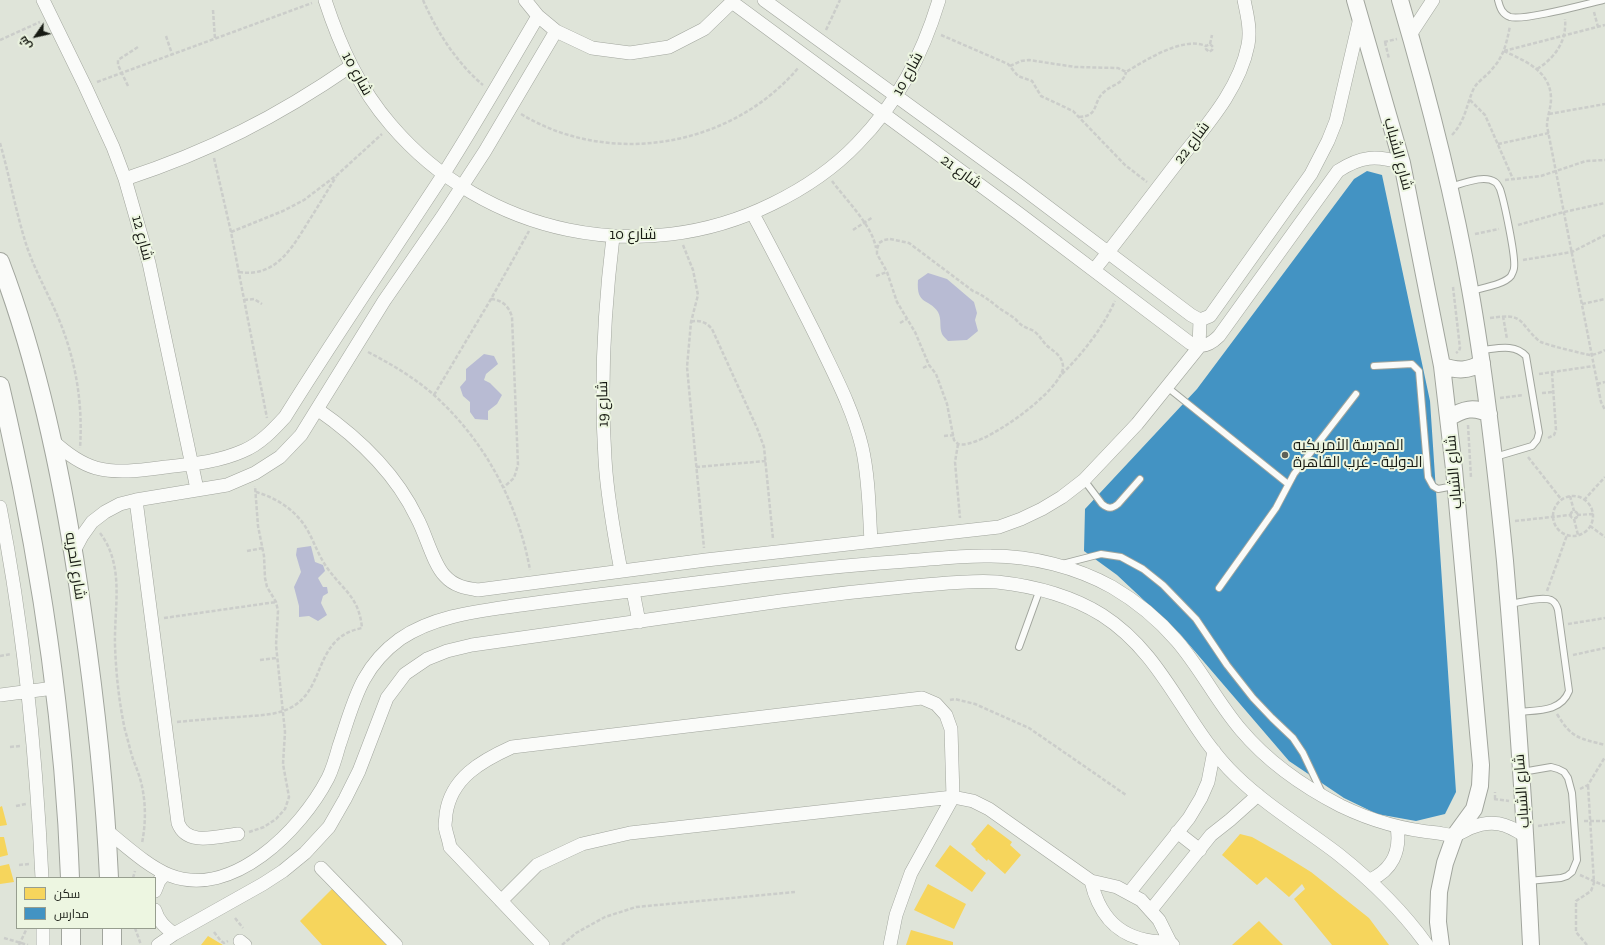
<!DOCTYPE html>
<meta charset="utf-8">
<style>
body{margin:0}
#map{position:relative;width:1605px;height:945px;overflow:hidden;background:#dfe4d9;font-family:"Zilla Slab",Cairo,serif}
canvas{display:block}
.legend{position:absolute;left:16px;top:877px;width:140px;height:52px;box-sizing:border-box;background:#edf6e1;border:1px solid #979e8f;margin:0;padding:5px 7px;list-style:none;font-size:12px;color:#171a13}
.legend li{display:flex;align-items:center;gap:8px;height:20px}
.legend b{width:20px;border:1px solid #979e8f}
.north{position:absolute;left:16px;top:16px;width:40px;height:40px;-webkit-text-stroke:3px #edf6e1;paint-order:stroke;rotate:236deg;font-size:11px;font-weight:700;line-height:16px;text-align:center;color:#171a13}
.north::after{content:'';display:block;margin:auto;width:14px;height:18px;background:#171a13;clip-path:polygon(50% 0,100% 100%,50% 72%,0 100%)}
</style>
<div id="map">
<canvas width="1605" height="945"></canvas>
<ul class="legend">
<li><b style="height:11px;background:#f6d55c"></b>سكن</li>
<li><b style="height:11px;background:#4393c3"></b>مدارس</li>
</ul>
<div class="north">ش</div>
</div>
<script>
const g = document.querySelector('canvas').getContext('2d');
g.lineJoin = 'round';
function fill(path, color) { g.fillStyle = color; g.fill(path, 'evenodd'); }
function trace(path, color, width, dash) { g.strokeStyle = color; g.lineWidth = width; g.lineCap = dash ? 'butt' : 'round'; g.setLineDash(dash || []); g.stroke(path); }
function write(font, color, halo, rows, align = 'center') {
  g.font = font + ' "Zilla Slab",Cairo,serif'; g.lineWidth = 4; g.setLineDash([]); g.textBaseline = 'middle'; g.strokeStyle = halo; g.fillStyle = color; for (const [text, x, y, turn = 0] of rows) {
    g.save(); g.translate(x, y); g.rotate((+turn || 0) * Math.PI / 180); g.textAlign = isNaN(turn) ? turn : align; if (halo) g.strokeText(text, 0, 0); g.fillText(text, 0, 0); g.restore();
  }
}
fill(new Path2D(`
 M928 273 947 279 974 302 977 313 975 320 978 331 967 340 948 341C946 339 943 336 942 334 939 327 942 319 938 312 929 298 916 306 918 280Z
 M484 354 494 356 498 364 486 374 484 380 490 383 502 395 497 404 488 411V420L475 419 470 412V402L463 396 460 387 466 380V369Z
 M311 546 315 562 323 565 325 571 318 578 323 587H327L328 593 323 596 321 603 327 615 318 621 309 616 299 617V606L294 587 301 572 296 555 297 548Z`), '#b8bbd3');
fill(new Path2D(`
 M2 806 7 825 0 826V807Z
 M988 824 1012 842 1010 845 1021 855 1005 874 988 859 987 861 975 850 976 849 971 844Z
 M1240 834 1252 837 1282 854 1311 872 1369 918 1389 945H1332L1294 899 1305 889 1302 884 1289 897 1266 877 1257 885 1222 855Z
 M0 837H4L8 855 0 857Z
 M950 845 986 873 972 892 935 866Z
 M9 864 14 882 0 884V866Z
 M928 884 966 904 954 929 914 910Z
 M333 888 390 945H322L300 921Z
 M1259 921 1283 945H1232Z
 M911 930 953 942V945H906Z
 M208 936 223 945H201Z`), '#f6d55c');
fill(new Path2D(`
 M1367 171 1382 175 1430 401 1456 792 1445 814 1416 821 1377 814 1344 798 1289 761 1180 634 1117 575 1084 551 1085 509 1197 389 1354 179Z`), '#4393c3');
const service = new Path2D(`
 M1498 0C1500 8 1502 14 1510 17 1524 21 1586 4 1603 0
 M1450 187C1462 184 1484 174 1495 182 1497 183 1499 187 1500 189 1504 201 1516 257 1514 268 1514 270 1512 274 1511 276 1504 285 1481 288 1471 291
 M1481 350C1496 349 1514 343 1526 356L1539 433 1537 440 1532 446 1495 457
 M1374 366 1412 364 1419 371 1428 477 1433 486 1438 489 1454 486
 M1167 387 1288 484
 M1084 480 1102 504C1108 509 1112 509 1118 504L1140 479
 M1062 564 1101 554 1121 557 1143 569 1163 585 1196 619 1227 665 1253 698 1272 718 1293 738 1303 753 1322 793
 M1219 588 1276 508 1294 474 1356 394
 M1509 604C1518 603 1542 596 1551 600 1555 602 1557 606 1558 610L1569 691C1561 712 1538 710 1518 712
 M1019 647 1040 589
 M1522 772 1551 767 1558 769 1564 772 1568 778 1572 793 1577 860 1572 872 1567 876 1561 878 1528 881`);
const minor = new Path2D(`
 M43 0 85 86 113 147 125 179 149 263 197 489
 M325 0C340 46 359 88 391 125 485 235 642 268 772 204 803 189 833 169 857 144 898 102 922 56 939 0
 M525 0 538 16 556 31 592 48 630 53 669 47 704 29 734 0
 M764 0 1020 186 1191 315 1200 320 1210 316 1311 174 1328 141 1336 121 1360 18
 M732 2 1018 213 1190 343C1201 349 1210 345 1219 336L1338 171C1361 156 1376 155 1402 163
 M1410 35 1433 0
 M125 179C210 151 277 117 351 66
 M753 214C775 255 796 296 817 338 834 374 853 409 862 447 869 478 869 510 871 541
 M613 237C604 311 600 383 605 459 607 496 614 534 621 571
 M1094 270C1122 235 1149 199 1176 164 1204 128 1239 91 1248 45 1251 30 1247 14 1244 0
 M317 409C359 438 395 472 417 518 426 534 433 564 445 576 454 586 465 588 478 590L706 560 999 527 1021 519 1042 509 1062 497 1084 480 1137 424 1199 347 1200 320
 M53 441C66 453 79 463 96 468 119 474 143 470 166 467 192 464 218 462 243 451 260 444 273 430 285 417 336 335 390 256 443 175 476 123 507 69 538 16
 M136 500 178 823C187 847 218 836 238 834
 M0 507C24 629 36 753 42 878
 M74 551 82 536 92 522 105 512 120 504 136 500 227 485 255 473 280 457 301 435 384 301 442 217 485 151 556 31
 M633 591 639 622
 M0 695 54 688
 M107 831C125 845 147 866 169 875 232 900 301 830 328 778 333 768 336 757 339 746 354 702 360 668 400 639 435 615 480 611 521 605 563 599 605 594 647 589 733 578 819 567 907 561 934 559 963 555 991 556 1032 556 1076 567 1112 587 1136 601 1159 620 1177 641 1201 669 1217 702 1241 730 1268 762 1304 787 1341 806 1372 821 1404 830 1438 833 1444 834 1449 836 1455 835 1456 835 1469 829 1470 828 1492 819 1506 823 1525 836
 M1177 832 1200 850
 M321 868 396 945
 M1370 880C1392 870 1401 851 1397 827
 M1091 881C1101 924 1127 943 1170 942
 M155 891 159 881 165 874
 M1129 893 1189 818 1201 798 1208 782 1214 751
 M501 901 537 865 582 844 630 833 953 797 973 801 989 809 1091 881 1117 887 1141 900 1159 920 1170 942 1173 945
 M155 910C158 921 165 927 174 934
 M1151 910 1211 835 1230 820 1258 795
 M43 928V945
 M240 941 245 945
 M158 945 174 934 263 884 283 871 305 853 329 827 345 799 359 771 387 698 405 674 427 659 447 651 472 645C575 631 678 616 781 601 825 595 869 590 913 586 941 584 969 580 997 582 1034 586 1070 595 1102 615 1166 656 1184 726 1236 776 1267 806 1304 828 1338 854 1372 881 1402 910 1427 945
 M543 945 450 847C449 840 446 833 445 826 445 822 446 818 446 814 451 778 481 761 512 747L922 698 936 704 946 715 951 729 953 797 911 873 896 915 890 945`);
const tertiary = new Path2D(`
 M1355 0 1402 163 1442 366 1454 469 1481 765 1480 786 1474 809 1455 835 1445 863 1439 892 1438 922 1441 945
 M1400 0C1428 95 1453 191 1470 289 1486 379 1496 470 1505 561 1516 689 1525 817 1531 945
 M1442 366C1458 371 1468 371 1482 363
 M1449 418C1463 409 1474 406 1489 414`);
const secondary = new Path2D(`
 M0 262C42 372 66 495 82 611 95 700 105 789 109 878
 M0 386C38 547 64 712 70 878
 M71 928V945
 M112 928V945`);
trace(service, '#a1a59d', 8);
trace(minor, '#a1a59d', 14);
trace(tertiary, '#a1a59d', 18);
trace(secondary, '#a1a59d', 20);
trace(new Path2D(`
 M423 0C437 32 456 62 483 85
 M213 10 215 39
 M1594 12 1598 27
 M826 30 840 0
 M941 35 1008 64 1018 76 1032 81 1041 96 1073 111 1125 165 1147 182
 M166 36 172 54
 M0 40 40 22
 M1384 42 1397 39
 M1385 42 1389 59
 M1210 44 1212 35
 M1504 51C1525 61 1551 71 1551 99 1551 108 1547 117 1547 126L1601 402 1605 410
 M1504 51 1605 25
 M1010 66 1021 61 1029 60 1075 67 1118 68 1126 72C1146 60 1183 36 1206 46L1210 44 1213 47 1212 50 1209 52 1206 49V46
 M1537 69C1555 58 1567 41 1565 19
 M97 82 312 3
 M128 86 118 65V60L138 47
 M1470 100 1485 115 1513 179
 M521 114C610 168 732 147 799 67
 M1549 114 1605 104
 M1079 117C1100 116 1092 102 1104 92 1112 84 1123 85 1126 72
 M1452 135C1466 120 1466 105 1474 88 1479 80 1487 76 1493 68 1504 56 1507 41 1510 26
 M0 143C10 178 16 213 27 247 36 273 50 297 60 322 76 362 83 404 80 448
 M1498 144 1549 133
 M214 158 231 232 267 418
 M1505 180 1541 176 1586 161 1605 160
 M832 181C846 200 872 225 876 248
 M1518 225 1564 212 1605 203
 M853 230 873 217
 M231 232 283 211 304 200 337 175 382 134
 M1475 234 1499 229
 M890 239 909 243 973 291C983 295 990 301 999 308 1003 311 1009 314 1014 318 1017 320 1019 324 1023 326 1026 328 1030 329 1034 331 1039 335 1042 340 1046 345 1053 351 1062 355 1063 366 1065 389 979 451 958 444L954 440 947 404 936 374 929 365 915 332 897 302 887 272 877 254V249L879 243 884 240Z
 M683 245 693 270 698 295 691 322 687 367 704 548
 M1523 260 1572 252 1605 235
 M239 272C277 278 293 246 310 219 319 205 327 191 336 177
 M876 276 887 272
 M1453 287 1460 348 1459 351 1456 353
 M491 299C502 300 509 306 512 317L518 465 514 478 504 487
 M244 300 254 299 262 304
 M1582 304 1605 299
 M1503 316 1507 339
 M1490 318C1525 313 1517 321 1539 341 1542 344 1584 354 1590 355 1595 355 1601 352 1605 350
 M691 322C700 319 707 323 712 329L757 428 764 447 773 539
 M900 323 907 319
 M368 352C391 364 415 378 434 395 485 441 518 503 530 570
 M923 368 929 365
 M1062 374C1083 353 1102 329 1115 301
 M1539 374 1594 366
 M1597 384 1605 382
 M1542 393 1553 392
 M434 395 491 299 529 231
 M1500 398 1523 395
 M1468 425 1471 478
 M944 436 954 435
 M1548 438 1554 435 1556 430 1552 373
 M958 444 955 462 960 518
 M1528 457 1561 499
 M696 467 766 461
 M1570 496 1574 511
 M1553 516a20 20 0 1 1 40 0a20 20 0 1 1-40 0Z
 M1584 500 1605 477
 M1570.5 515a3.5 3.5 0 1 1 7 0a3.5 3.5 0 1 1-7 0Z
 M1577 515 1593 514
 M1574 519 1578 535
 M1515 521 1570 515
 M1590 526 1605 537
 M100 533C125 566 114 607 115 645 116 674 119 702 125 730 128 740 130 750 133 759 136 767 139 774 141 782 146 802 146 823 142 843
 M247 551 263 548
 M1547 591 1567 535
 M164 618 276 602
 M1568 624 1605 618
 M1573 655 1605 648
 M0 656 11 654
 M260 660 277 658
 M950 700 955 699 975 704 1029 728 1126 795
 M1557 714C1572 739 1579 738 1605 745
 M177 722C198 720 218 718 239 717 257 715 276 716 292 707 327 687 313 638 362 628 359 597 344 591 328 569 319 557 315 544 308 531 297 511 277 498 256 492
 M10 747 20 746
 M1580 789 1588 785 1605 757
 M1494 799 1509 801
 M1495 799V792
 M16 806 26 804
 M1584 821H1605
 M1538 826 1565 822
 M249 832 264 827 276 819 285 809 289 797 283 764 285 732 276 645 278 611 276 602 267 587 265 578 264 556 258 526 255 486
 M19 865 29 864
 M1580 875 1605 886
 M133 878 135 871
 M235 918 243 928
 M135 928 141 945
 M214 932 221 941 224 943 228 941
 M4 938 28 945
 M19 945 27 928
 M562 945 576 933 605 917 636 907 795 892
 M1587 945 1576 932V901L1591 891 1594 883 1588 785`), '#cbcdca', 2.5, [4, 2]);
trace(service, '#fafbf9', 6);
trace(minor, '#fafbf9', 13);
trace(tertiary, '#fafbf9', 16);
trace(secondary, '#fafbf9', 18);
for (const [x, y, r, color] of [
 [1285,455,4,"#5d6158"]
]) { const dot = new Path2D(); dot.arc(x, y, r, 0, 2 * Math.PI); g.fillStyle = color; g.fill(dot); trace(dot, '#edf6e1', 1.5); }
write('15px', '#171a13', '#edf6e1', [
 ["شارع 10",357,74,61],
 ["شارع 10",908,74,-61],
 ["شارع 22",1192,143,-53],
 ["شارع الشباب",1398,154,75],
 ["شارع 21",961,172,36],
 ["شارع 10",633,235],
 ["شارع 12",142,238,75],
 ["شارع 19",603,404,-91],
 ["شارع الشباب",1454,472,-95],
 ["شارع الحريه",75,566,81],
 ["شارع الشباب",1522,791,-94]
]);
write('15px', '#171a13', '#edf6e1', [
 ["المدرسة الأمريكيه",1293,446],
 ["الدولية - غرب القاهرة",1293,463]
], 'left');
</script>
